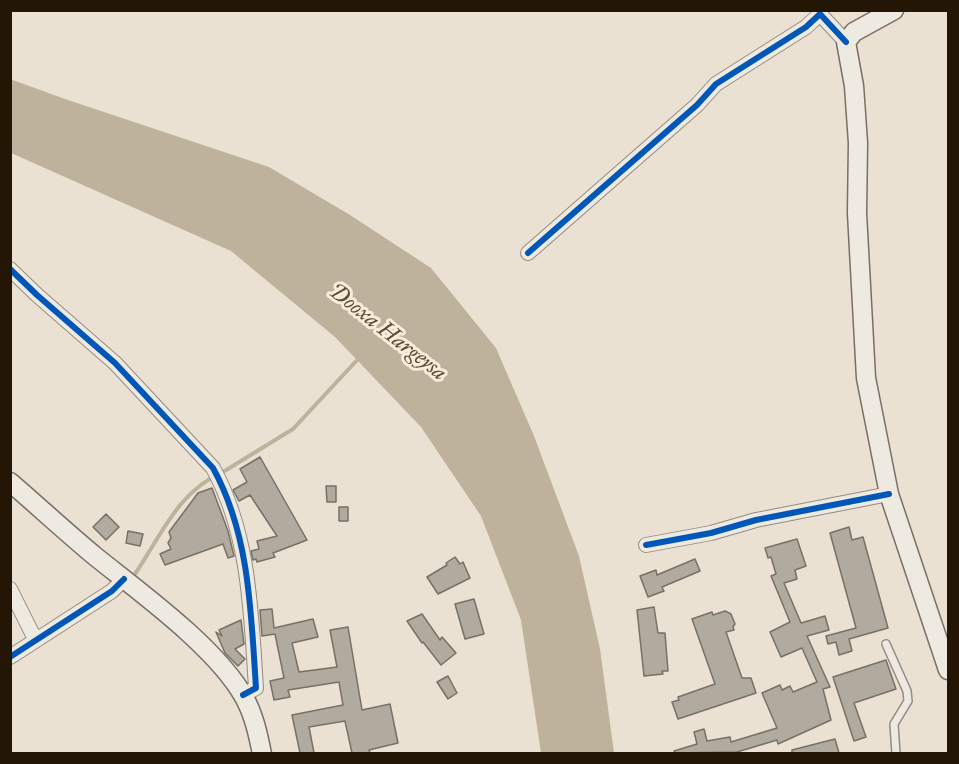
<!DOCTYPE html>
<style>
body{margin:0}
#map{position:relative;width:959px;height:764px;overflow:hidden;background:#eae1d2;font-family:"IM FELL Great Primer",serif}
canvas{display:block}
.frame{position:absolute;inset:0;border:12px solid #231604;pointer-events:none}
</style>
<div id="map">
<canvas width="959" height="764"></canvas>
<div class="frame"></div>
</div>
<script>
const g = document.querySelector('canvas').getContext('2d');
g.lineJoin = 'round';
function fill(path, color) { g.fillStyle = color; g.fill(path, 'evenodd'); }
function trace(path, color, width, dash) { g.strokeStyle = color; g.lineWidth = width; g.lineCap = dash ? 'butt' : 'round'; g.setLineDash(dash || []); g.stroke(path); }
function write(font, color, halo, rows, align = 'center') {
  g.font = font + ' "IM FELL Great Primer",serif'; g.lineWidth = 6; g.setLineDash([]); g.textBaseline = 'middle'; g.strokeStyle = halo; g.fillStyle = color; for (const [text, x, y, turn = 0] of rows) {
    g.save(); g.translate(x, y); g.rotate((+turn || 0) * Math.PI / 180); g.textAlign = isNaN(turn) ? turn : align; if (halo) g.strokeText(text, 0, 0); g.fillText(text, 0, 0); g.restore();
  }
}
fill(new Path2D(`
 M10 79 65 99 269 167 350 215 431 268 496 348 534 436 579 556 600 649 614 753H541L521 620 481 516 421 427 335 337 231 251 11 153Z`), '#bfb29c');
trace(new Path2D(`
 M135 574C161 536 178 491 223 472L293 429 359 358`), '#bfb29c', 4);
const building = new Path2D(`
 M260 457 307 540 273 553 275 557 257 562 256 559 253 560 251 551 259 549 257 541 277 536 250 495 239 501 233 490 247 482 240 469Z
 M326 486H336V502H327Z
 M212 488 228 531 234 556 228 558 223 544 165 565 160 554 171 549 168 543 171 538 169 532 198 493Z
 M339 507H348V521H339Z
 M106 514 119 527 106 540 93 527Z
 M849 527 852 540 863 537 888 628 849 639 852 651 839 655 836 642 828 644 826 636 856 628 830 533Z
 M128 531 143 534 140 546 126 543Z
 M797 539 806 566 795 570 797 579 784 583 801 623 825 616 829 630 807 636 830 687 823 689 831 720 778 744 777 740 737 752 675 753 674 751 697 744 694 732 704 729 707 741 730 737 731 742 777 728 762 693 780 685 782 690 790 686 793 692 817 682 802 648 781 657 770 632 790 622 771 576 776 574 771 557 768 558 765 548Z
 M455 557 460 564 463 562 470 578 438 594 427 577 447 565 446 563Z
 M695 559 700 571 662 587 664 591 648 597 640 576 656 570 657 575Z
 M474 599 484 634 465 639 455 604Z
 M654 607 658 633H665L668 671H662L663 674 644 676 637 610Z
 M272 609 274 628 313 619 318 637 292 643 299 672 337 667 330 630 348 627 362 710 390 704 398 743 369 750 370 753H352L345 721 309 727 314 753H300L292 715 343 705 339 682 288 690 290 697 274 700 270 681 284 678 275 634 262 636 260 610Z
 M725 611 731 614 735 624 733 627 734 630 726 632 742 678H751L756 693 678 719 672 702 679 700 678 697 715 684 692 619 712 612 713 615Z
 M422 614 440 640 442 637 456 653 441 665 423 642 422 643 407 621Z
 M241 620 244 644 235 649 245 659 238 666 225 653 216 632 222 636 219 630Z
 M886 660 896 689 854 703 866 737 854 741 833 677Z
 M448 676 457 693 448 699 437 682Z
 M835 739 839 753H792V750Z`);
fill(building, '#b1ab9f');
trace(building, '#777066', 1.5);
const lane = new Path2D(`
 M886 644 907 691 908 701 894 724 896 754`);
const street = new Path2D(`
 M528 253 697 105 716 84 806 27 820 14 846 42
 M10 269 37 295 115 363 213 468C250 535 251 614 256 688L243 695
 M646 545 711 533 756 520 889 494
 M10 589 32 633 37 639
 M10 657 112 591 124 579`);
const secondary = new Path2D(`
 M894 10 854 32 846 42 854 86 858 143 857 213 866 378 889 494 948 670
 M10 482C39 507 67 533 96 557 141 593 217 648 244 697 254 715 258 734 262 754`);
trace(lane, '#938c82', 10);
trace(street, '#938c82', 16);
trace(secondary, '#777066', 21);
trace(lane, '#eeeae1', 7);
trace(street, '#eeeae1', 14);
trace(secondary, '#eeeae1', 18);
trace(new Path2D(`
 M528 253 697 105 716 84 806 27 820 14 846 42
 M10 269 37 295 115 363 213 468C250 535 251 614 256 688L243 695
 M646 545 711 533 756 520 889 494
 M10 657 112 591 124 579`), '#0057b8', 6);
write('italic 22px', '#5a4c38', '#f8eddb', [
 ["Dooxa Hargeysa",387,333,38]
]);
</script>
